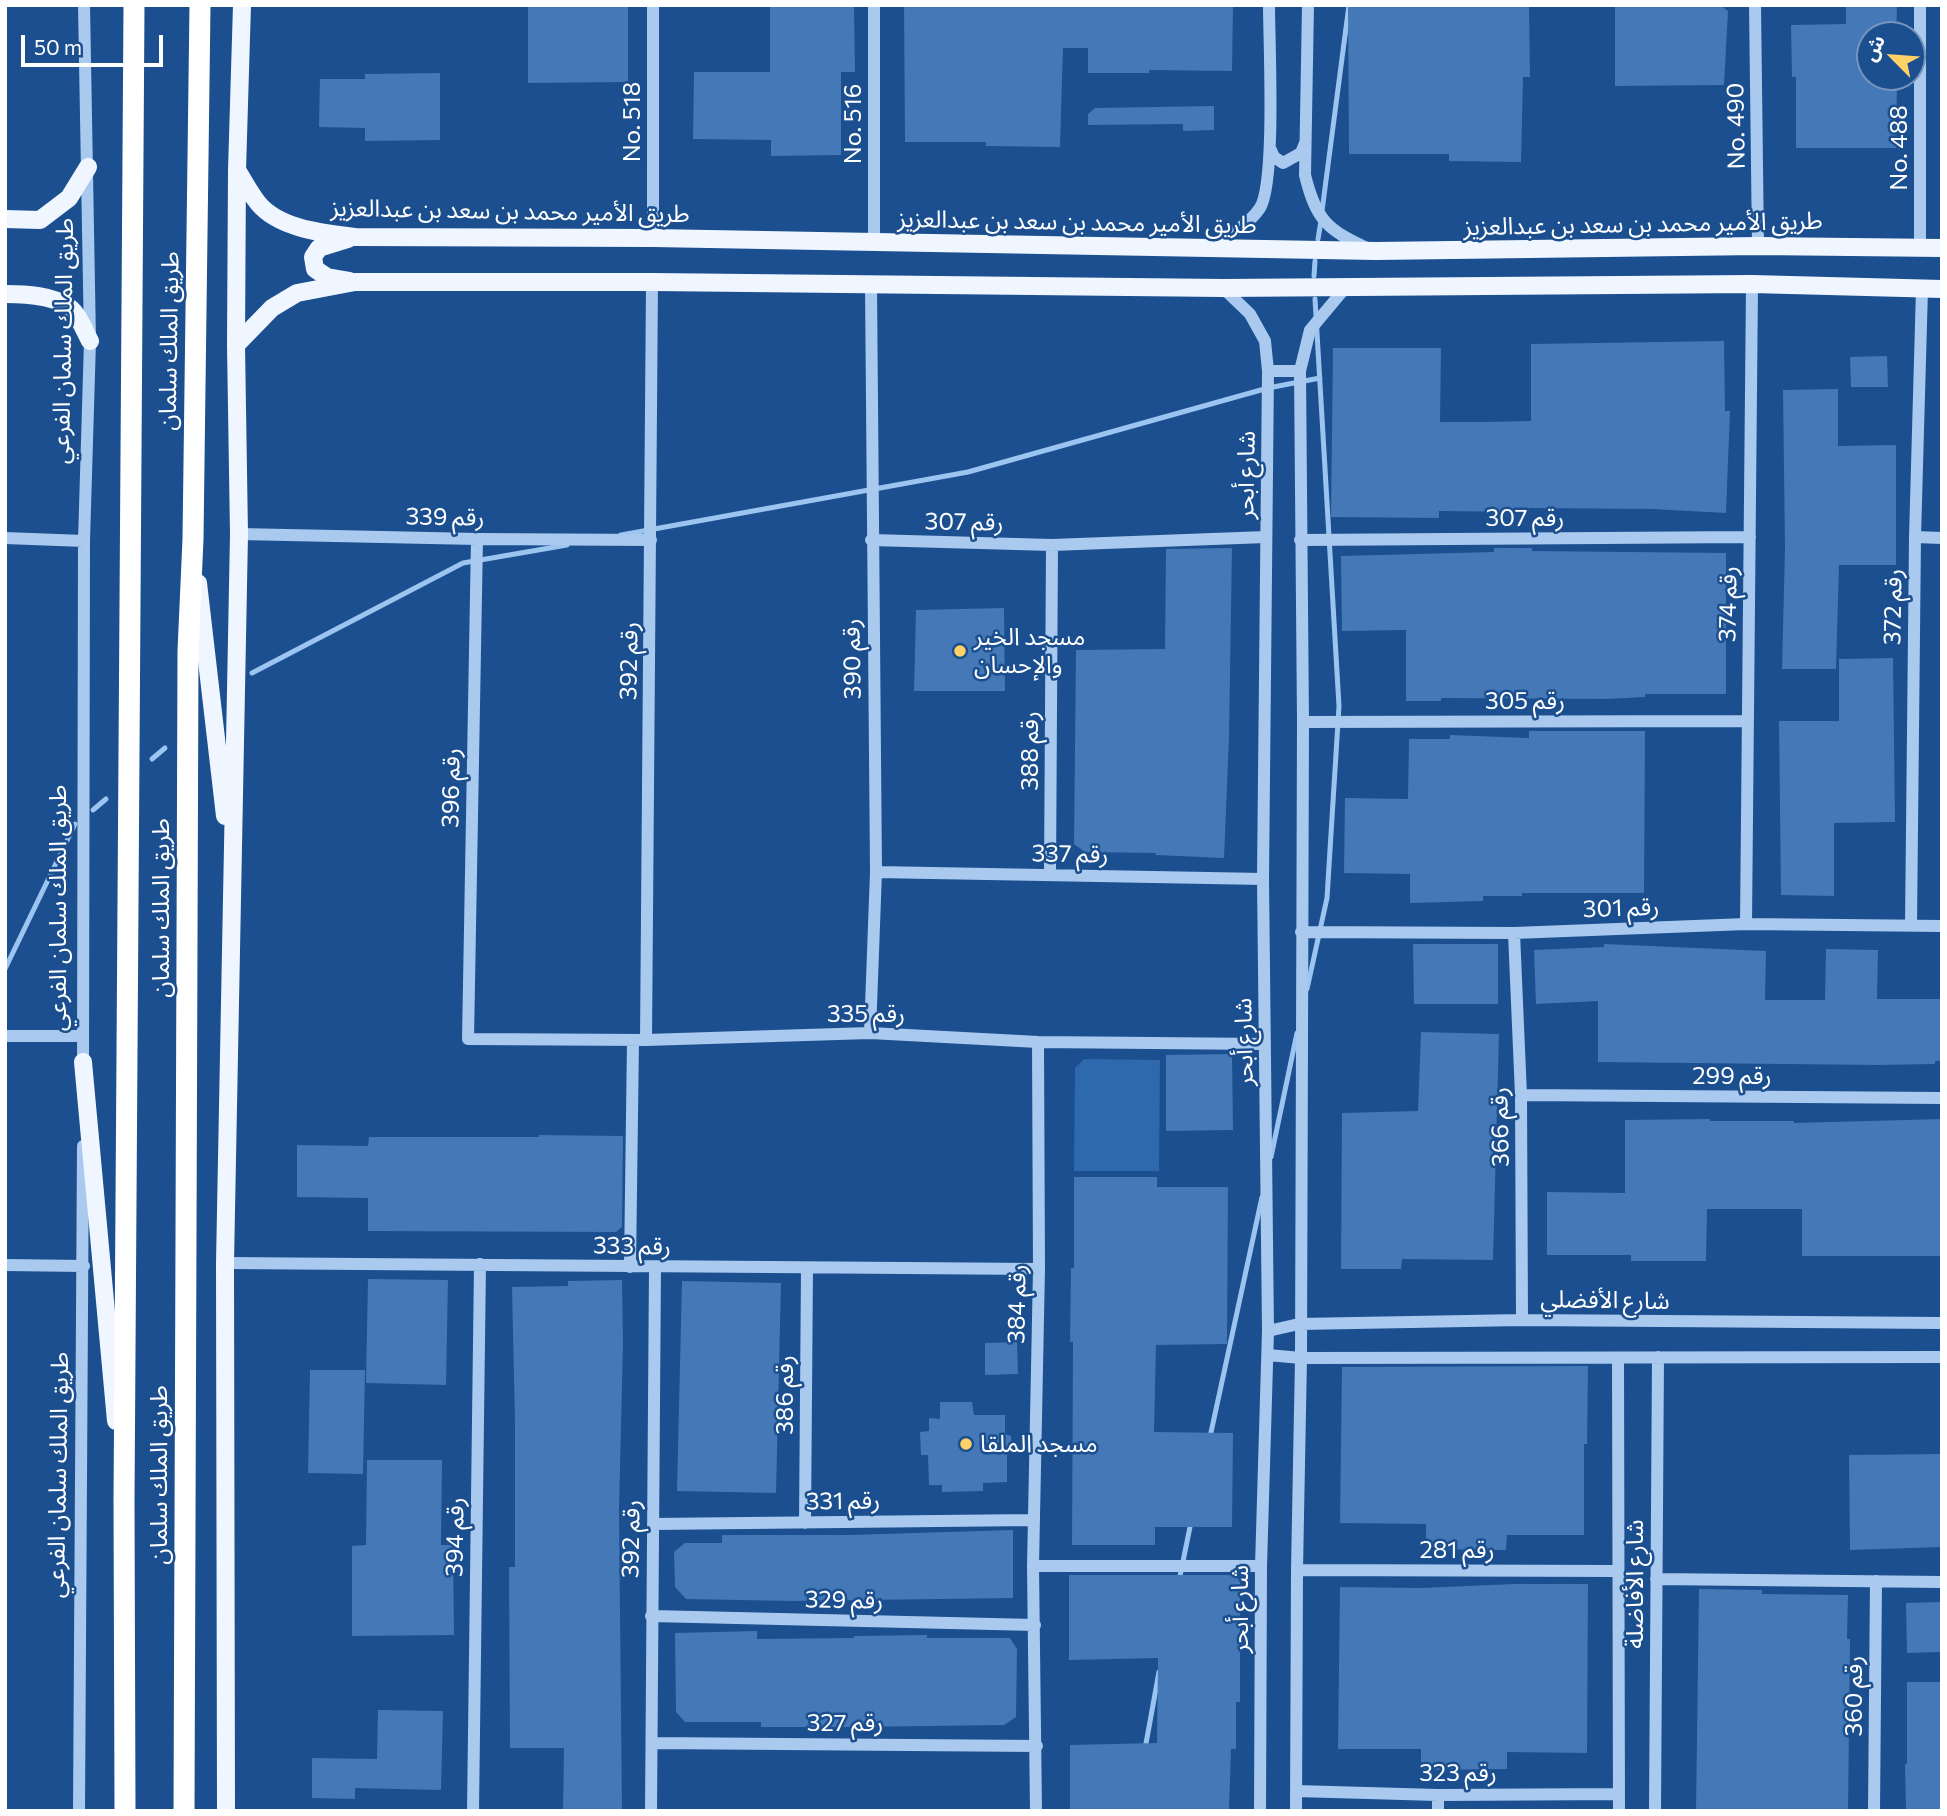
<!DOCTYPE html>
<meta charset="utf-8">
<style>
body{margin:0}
#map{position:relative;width:1947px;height:1816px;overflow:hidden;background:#1b4f8f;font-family:Commissioner,"Noto Sans Arabic",sans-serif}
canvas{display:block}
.frame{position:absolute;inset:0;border:7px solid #fff;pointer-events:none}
.north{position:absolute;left:1856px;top:21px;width:70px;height:70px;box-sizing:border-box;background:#1b4f8f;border:2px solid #7695bc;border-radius:50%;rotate:295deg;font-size:19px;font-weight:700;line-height:28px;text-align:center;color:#fff}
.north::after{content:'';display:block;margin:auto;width:24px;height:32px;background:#ffd166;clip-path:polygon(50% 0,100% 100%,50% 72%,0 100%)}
.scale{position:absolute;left:21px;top:35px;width:142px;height:32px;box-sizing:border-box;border:4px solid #fff;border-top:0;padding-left:9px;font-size:21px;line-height:24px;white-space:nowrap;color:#fff;-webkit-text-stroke:5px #1b4f8f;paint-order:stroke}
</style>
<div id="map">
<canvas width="1947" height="1816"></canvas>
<div class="frame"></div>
<div class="north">ش</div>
<div class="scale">50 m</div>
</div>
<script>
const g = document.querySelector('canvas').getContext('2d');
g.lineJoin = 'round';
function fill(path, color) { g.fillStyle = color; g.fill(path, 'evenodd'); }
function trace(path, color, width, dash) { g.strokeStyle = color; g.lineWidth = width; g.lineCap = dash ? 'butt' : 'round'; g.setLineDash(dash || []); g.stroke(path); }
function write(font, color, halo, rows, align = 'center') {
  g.font = font + ' Commissioner,"Noto Sans Arabic",sans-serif'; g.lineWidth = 5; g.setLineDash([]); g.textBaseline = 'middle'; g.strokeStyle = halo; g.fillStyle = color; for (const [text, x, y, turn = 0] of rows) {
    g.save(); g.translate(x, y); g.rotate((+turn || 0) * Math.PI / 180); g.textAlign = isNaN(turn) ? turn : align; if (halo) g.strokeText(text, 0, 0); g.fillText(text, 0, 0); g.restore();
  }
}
fill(new Path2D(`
 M1084 1059 1160 1060 1159 1171H1074L1075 1068Z`), '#2e69ad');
trace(new Path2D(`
 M1322 211 1349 5
 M1318 239 1321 221
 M1314 276 1315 261
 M621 535 968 472 1268 388 1320 378
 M252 673 463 563 567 545
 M152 759 165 748
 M93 810 106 799
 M5 969 75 824
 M1307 989 1327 898 1339 706 1315 299
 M1271 1157 1297 1033
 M1210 1437 1262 1197
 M1179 1581 1191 1522
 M1145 1749 1159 1672`), '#9cc4f0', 5);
fill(new Path2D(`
 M528 5H628V82L528 83Z
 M770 5H854L855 72H841V155L771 156V140L693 139 694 72H770Z
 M904 5H1233L1232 71 1149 70V73H1088V48H1063L1060 147 986 146V142H905Z
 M1348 5H1529L1530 77H1523L1521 162 1449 161V154H1349Z
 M1615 5H1720L1728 11 1724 85 1615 86Z
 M1846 5H1897L1896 35H1870V78L1897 79 1896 148H1796V77H1792L1791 25 1846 24Z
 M440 73V140L365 141V128L319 127 320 79H365V74Z
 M1214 106V130L1183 131V124L1088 125V114L1095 108Z
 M1724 341 1725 411H1730L1726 513 1652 509 1529 508V512L1439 511V518L1331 517 1333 348H1441L1440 422H1483L1531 421V344Z
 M1887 356 1888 387H1851L1850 357Z
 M1838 389V446L1896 445V565H1839L1836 669H1782L1785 548 1783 390Z
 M1232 548 1229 737 1224 858 1155 855 1156 853 1085 852 1074 844 1076 650 1165 649 1166 549Z
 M1494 548H1532V551L1726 553V694H1645V697L1605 699 1441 698V701H1406V630L1342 631 1341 556 1494 552Z
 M1004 608 1005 691H914L916 610Z
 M1893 658 1895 822 1834 823V896L1781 895 1779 721H1839V659Z
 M1529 731H1645L1644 893H1522V896H1483V901L1410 903V874L1344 873 1345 798 1408 799 1409 739H1450V735L1529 738Z
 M1413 944H1498V1004H1414Z
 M1604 944 1766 951 1765 1000H1825L1826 949 1878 950 1877 999H1942V1061H1935V1064L1878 1065 1598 1062V1001L1536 1004 1534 950 1604 947Z
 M1421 1032 1499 1034 1493 1260 1402 1259 1401 1269H1341L1342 1113 1418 1111Z
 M1232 1054 1233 1130 1166 1131V1055Z
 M1710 1119V1121H1794V1123L1942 1119V1256H1802V1209H1707L1706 1261H1631V1255H1547V1192L1625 1193V1120Z
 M539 1135 623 1136 622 1227 616 1232 368 1231V1198L297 1197V1145L368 1146 369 1137H539Z
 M1074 1177H1157V1187H1228L1227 1344 1156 1345 1154 1432 1233 1433 1232 1527H1155V1545H1072L1073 1342H1070L1071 1268H1074Z
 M368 1279 448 1280 446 1385 366 1383Z
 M622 1280 623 1343 619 1510 622 1811H563L564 1748H510L509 1567H515V1423L512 1287 568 1286V1281Z
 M682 1281 781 1283 776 1493 677 1491Z
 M1017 1342 1018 1374 985 1375V1343Z
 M1588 1366 1587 1444H1584V1535H1507L1506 1550 1426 1549V1524L1340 1523 1342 1367Z
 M310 1370H365L363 1474 308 1473Z
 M940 1402H972L974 1415H1005V1434L1011 1436 1012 1452H1007V1482L983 1483V1491L942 1492V1485H929L928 1455H921L920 1432 929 1431V1418L940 1419Z
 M1942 1454V1547L1850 1550 1849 1455Z
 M367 1460H442L441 1545H453L454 1635 352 1636V1546L366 1545Z
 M1013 1530V1598L792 1601 686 1599 675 1587 674 1552 685 1543H722V1535H849Z
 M1069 1575H1235L1240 1581V1702H1236V1749H1231L1229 1811H1070V1745L1157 1743 1158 1658 1069 1660Z
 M1514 1584H1588L1587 1753 1507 1752V1769L1421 1770V1749H1338L1340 1587 1421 1588Z
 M1699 1589 1762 1590V1594L1848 1595 1847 1639H1850L1848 1811H1696Z
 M1942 1602V1652L1907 1653 1906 1603Z
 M757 1631V1639L854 1638V1636L927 1635V1638H1010L1017 1649 1016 1717 1004 1725 851 1727H761V1722H685L676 1712 675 1633Z
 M1907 1682H1942V1811H1906L1905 1764H1907Z
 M378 1710 443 1711 441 1790 355 1788V1799L312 1798V1758L377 1759Z`), '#4478b7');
trace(new Path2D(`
 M653 5V238
 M1308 5 1305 175C1316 220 1327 230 1369 249
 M1755 5 1758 246
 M1920 5V248
 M1270 148 1274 157 1283 163 1301 153 1305 143
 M874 244V5
 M1208 246C1227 236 1247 227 1260 208 1276 182 1269 43 1269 5
 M1223 288 1250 314 1265 341 1268 371 1263 879 1268 1331 1261 1566 1260 1811
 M1268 371H1300
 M239 534 477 539 651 540
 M1915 537 1942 538
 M5 538 84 541
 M477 539 468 1039 646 1040 870 1033 1038 1042 1265 1044
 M871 540 1052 545 1266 537
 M1300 540 1750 537
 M1303 722 1747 721
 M876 872 1263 879
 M1050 874 1052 545
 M1746 924 1752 284
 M1911 925 1915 537 1922 289
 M1301 932 1514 933 1746 924 1942 926
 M1514 933 1521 1095 1522 1320
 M870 1033 876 872 871 285
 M5 1036H82
 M646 1040 652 282
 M83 1069 84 541 90 341 84 5
 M1521 1095 1942 1098
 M225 1263 1039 1269
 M5 1265 84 1266
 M630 1267 633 1040
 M1268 1331 1299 1324 1522 1320 1942 1323
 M1268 1355 1301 1358 1942 1357
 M1618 1359 1619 1811
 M805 1523 807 1268
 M653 1524 1033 1520
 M1033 1566H1261
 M1297 1570 1617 1571
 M1656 1579 1942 1582
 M651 1616 1035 1625
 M653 1743 1037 1746
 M1296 1791 1438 1795 1619 1794
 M79 1811 83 1146
 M473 1811 480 1264
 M651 1811 655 1267
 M1036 1811 1033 1566 1039 1269 1038 1042
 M1296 1811 1297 1570 1301 1358 1303 722 1300 371 1310 330 1346 287
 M1438 1811V1795
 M1655 1811 1658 1357
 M1874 1811 1876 1581`), '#a9c9ee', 12);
trace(new Path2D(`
 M237 170C244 181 250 193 258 203 279 229 324 233 355 237L653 238 1376 251 1758 246 1942 248
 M5 219 40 220 69 198 88 167
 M348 239 319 248 313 257 315 269 327 277 350 281
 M5 294C25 294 54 295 70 308 79 315 85 332 90 341
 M236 345 272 308 297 293 355 282H652L1223 288 1752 284 1942 289
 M198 583 225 816
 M83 1062 116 1421
 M226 1811 225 1263 239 534 236 345 237 170 242 5`), '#f0f6ff', 18);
trace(new Path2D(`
 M125 1811 124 1498 134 5
 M184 1811 188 651 193 539 200 5`), '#fff', 21);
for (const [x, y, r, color] of [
 [960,651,7,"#ffd166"],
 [966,1444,7,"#ffd166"]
]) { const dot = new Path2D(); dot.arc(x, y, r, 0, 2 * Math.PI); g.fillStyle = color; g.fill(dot); trace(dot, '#1b4f8f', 2.5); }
write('24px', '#fff', '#1b4f8f', [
 ["No. 518",632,122,-90],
 ["No. 516",853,124,-90],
 ["No. 490",1736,126,-91],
 ["No. 488",1899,148,-90],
 ["طريق الأمير محمد بن سعد بن عبدالعزيز",510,211,1],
 ["طريق الأمير محمد بن سعد بن عبدالعزيز",1077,222,1],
 ["طريق الأمير محمد بن سعد بن عبدالعزيز",1643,224,-1],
 ["طريق الملك سلمان الفرعي",63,341,-89],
 ["طريق الملك سلمان",169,341,-89],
 ["شارع أبحر",1246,475,-89],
 ["رقم 339",445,517,1],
 ["رقم 307",1525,518],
 ["رقم 307",964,522,1],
 ["رقم 374",1728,604,-89],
 ["رقم 372",1893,607,-89],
 ["رقم 390",852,659,-91],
 ["رقم 392",629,661,-89],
 ["رقم 305",1525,701],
 ["رقم 388",1030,751,-90],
 ["رقم 396",451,788,-89],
 ["رقم 337",1070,854,1],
 ["طريق الملك سلمان الفرعي",58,908,-90],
 ["طريق الملك سلمان",161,908,-90],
 ["رقم 301",1621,908,-2],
 ["رقم 335",866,1014],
 ["شارع أبحر",1244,1042,-91],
 ["رقم 299",1732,1076],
 ["رقم 366",1500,1127,-91],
 ["رقم 333",632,1246,1],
 ["شارع الأفضلي",1605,1300,1],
 ["رقم 384",1017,1304,-89],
 ["رقم 386",785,1395,-90],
 ["طريق الملك سلمان الفرعي",58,1475,-89],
 ["طريق الملك سلمان",159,1475,-90],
 ["رقم 331",843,1501,-1],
 ["رقم 394",455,1537,-89],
 ["رقم 392",631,1539,-89],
 ["رقم 281",1457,1550],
 ["شارع الأفاضلة",1635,1584,-90],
 ["رقم 329",844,1600,1],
 ["شارع أبحر",1240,1609,-90],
 ["رقم 360",1854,1696,-90],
 ["رقم 327",845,1723],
 ["رقم 323",1458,1773]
]);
write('24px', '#fff', '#1b4f8f', [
 ["مسجد الخير",974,637],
 ["والإحسان",974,665],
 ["مسجد الملقا",980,1444]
], 'left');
</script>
